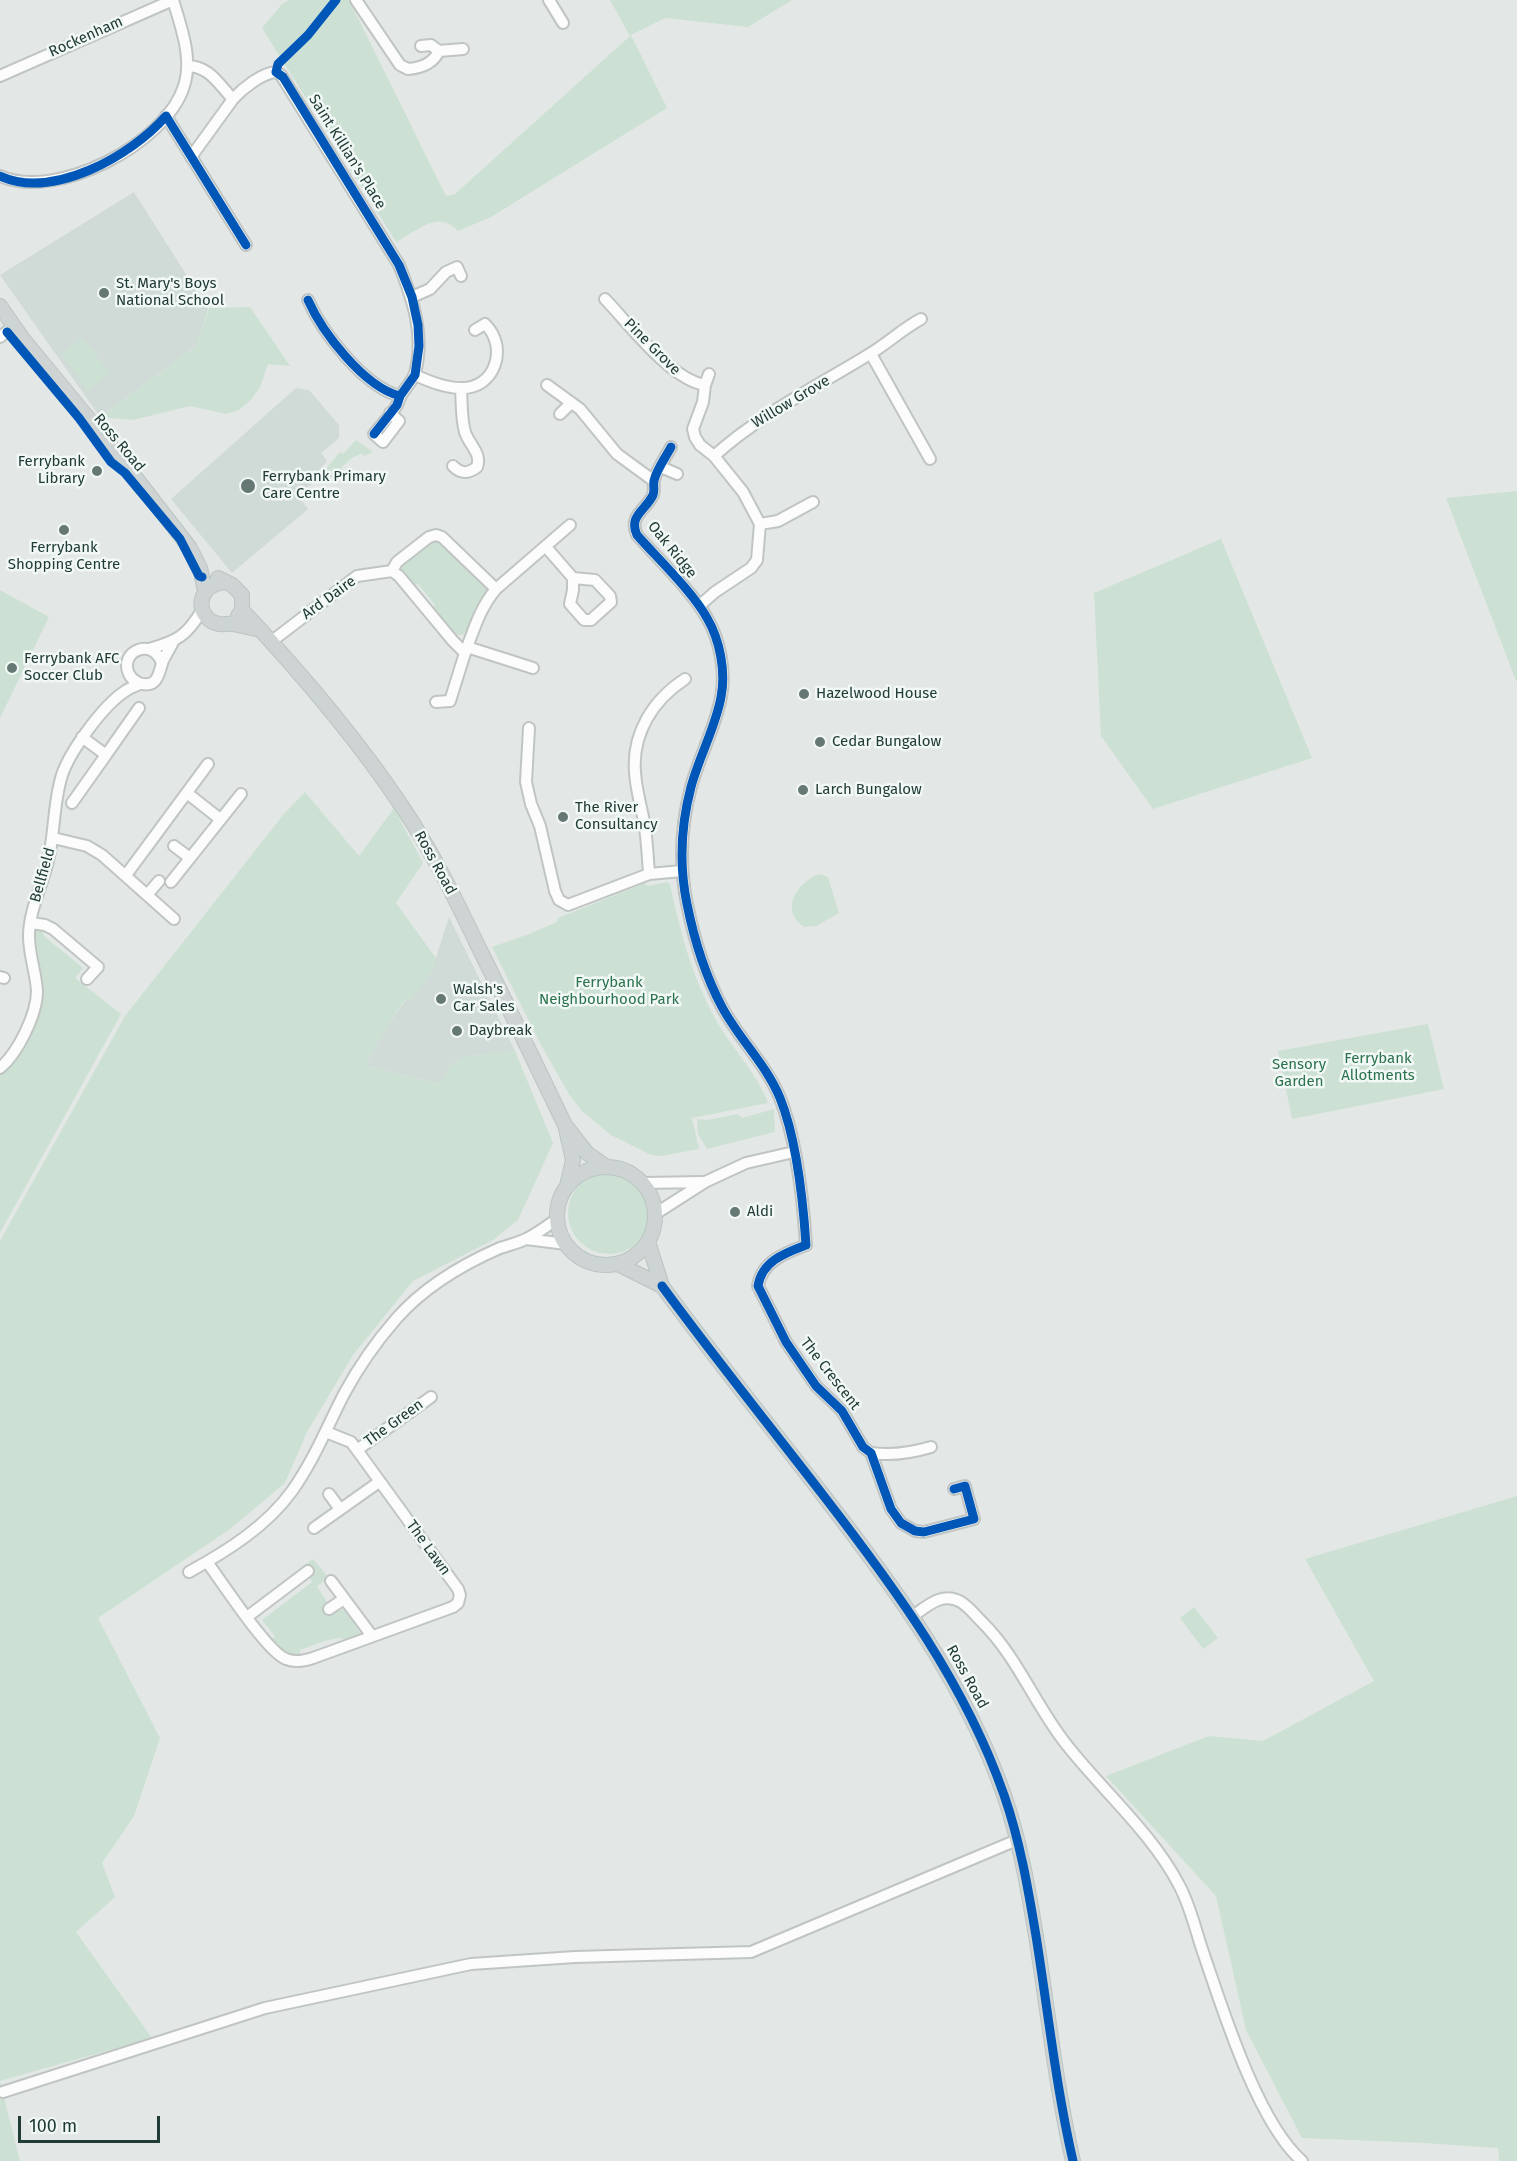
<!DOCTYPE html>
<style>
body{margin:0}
#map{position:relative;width:1517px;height:2161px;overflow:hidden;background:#e3e8e6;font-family:"Fira Sans",sans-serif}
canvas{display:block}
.scale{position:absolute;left:18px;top:2116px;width:142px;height:27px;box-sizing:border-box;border:3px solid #213b37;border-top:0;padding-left:8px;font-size:18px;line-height:21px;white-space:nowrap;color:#213b37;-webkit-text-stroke:4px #f1f8f5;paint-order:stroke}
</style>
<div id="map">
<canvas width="1517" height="2161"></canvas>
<div class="scale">100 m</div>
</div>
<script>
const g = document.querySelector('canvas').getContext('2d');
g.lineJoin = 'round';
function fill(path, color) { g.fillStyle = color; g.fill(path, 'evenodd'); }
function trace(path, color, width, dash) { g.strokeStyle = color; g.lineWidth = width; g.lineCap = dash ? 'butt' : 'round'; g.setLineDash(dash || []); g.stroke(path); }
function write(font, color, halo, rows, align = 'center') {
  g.font = font + ' "Fira Sans",sans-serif'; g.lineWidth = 5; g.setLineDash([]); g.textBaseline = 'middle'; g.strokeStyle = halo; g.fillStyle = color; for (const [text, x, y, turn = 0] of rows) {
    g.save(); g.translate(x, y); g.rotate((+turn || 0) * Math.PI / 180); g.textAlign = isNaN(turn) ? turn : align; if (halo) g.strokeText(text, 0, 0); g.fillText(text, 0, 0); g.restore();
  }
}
fill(new Path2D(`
 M134 192 208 309 196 346 100 417 0 275Z
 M296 388 309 390 339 425V438L321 453 327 461 319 470 322 477 297 494 308 509 232 573 171 499Z
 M449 917 515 1051 464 1057 450 1066 440 1084 365 1066 387 1026 407 998 410 1000 432 970Z`), '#d0dad6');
fill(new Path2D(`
 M289 0H349L446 196 455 194 630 36 610 0H792L748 27 665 18 631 35 667 108 491 217 458 231C438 210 418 230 396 242L262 28 282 4Z
 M250 307 290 366 268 364 260 387 251 400 239 410 226 414 190 406 133 420 100 417 196 346 209 308Z
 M83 338 110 374 88 390 61 354Z
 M356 440 373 452 364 456 362 453 352 458 342 467 343 473 332 478 324 471 340 452 343 454Z
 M1517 491V681H1516L1446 498Z
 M439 539 487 584 488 588 475 608 466 632 462 635H455L433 609 435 605 418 584 414 585 400 567C405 552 425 542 439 539Z
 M1221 539 1312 758 1153 809 1101 736 1094 593Z
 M0 590 49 617 0 718Z
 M305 792 359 856 394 808 423 863 396 903 436 958 432 970 411 1001 406 998 387 1026 365 1066 440 1084 450 1066 464 1057 515 1051 553 1143 518 1220 493 1240 413 1281 353 1355 307 1432 285 1483 230 1529 98 1618 160 1738 134 1816 102 1863 115 1897 76 1932 152 2038 0 2081V1241L125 1016 283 815Z
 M819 874 828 877 839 913 816 926 804 927C779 909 797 883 819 874Z
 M667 882 670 884C680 932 692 977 716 1020 732 1049 756 1071 768 1103L692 1118 699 1149 662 1156 651 1155 611 1135 582 1111 570 1096 541 1045 492 947 529 934 557 922 558 918 645 883 647 886Z
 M42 929 44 936 83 968 75 978 121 1014 0 1233V1075C22 1054 42 1021 42 989 42 971 37 952 35 934L37 930Z
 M1428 1024 1444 1089 1292 1119 1278 1051Z
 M774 1109 775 1132 707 1149 698 1134 697 1119 707 1120 738 1114 742 1118Z
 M568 1213a41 41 0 1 1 82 0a41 41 0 1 1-82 0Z
 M1517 1496V2161H1499L1498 2148 1424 2143 1302 2138 1246 2030 1216 1896 1106 1776 1209 1736 1263 1741 1374 1681 1305 1559Z
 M313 1559 329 1578 317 1586 328 1604 325 1612 329 1615C335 1614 338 1609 344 1610L361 1634C351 1642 344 1637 333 1639 322 1641 310 1647 300 1650L299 1656C286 1654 279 1650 271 1641L275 1636 262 1620 312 1582 303 1566Z
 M1194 1607 1218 1638 1203 1649 1180 1618Z
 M0 2081 20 2161H0Z`), '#cce1d4');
const minor = new Path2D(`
 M356 0 400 65 408 69C421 68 433 64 439 51L463 49
 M549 0 563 23
 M421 46 431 45 439 51
 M187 66C210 66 219 85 233 99 243 88 262 73 276 72L281 75 399 265C413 300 425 335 415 373 413 380 407 386 403 392 400 396 399 401 397 405 391 415 381 425 374 434L383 442 399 421 390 413
 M0 76 173 0
 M166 116 246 245
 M191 157 233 99
 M0 176C56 201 166 144 184 86 193 58 181 27 173 0
 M412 297 430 289 446 272 457 267 461 276
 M605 299C630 325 670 379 705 385
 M308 300C322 332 364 387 400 396
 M0 337 13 327
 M871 354 930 459
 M415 375C428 381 445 388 460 388 495 390 509 347 485 324L475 330
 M547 385 580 409 617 454 654 481
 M560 414 571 403
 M671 447C666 457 656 470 654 481 653 486 655 490 653 495 646 510 628 516 637 535 658 559 692 591 707 618 720 640 726 672 721 697 716 726 699 757 691 787 681 825 679 865 687 904 694 939 705 975 722 1007 739 1039 766 1064 780 1098 797 1140 803 1200 806 1245 785 1253 762 1261 758 1286L786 1342 816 1386 842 1411 863 1447 871 1453 891 1509 901 1523 915 1531 924 1532 974 1519 965 1486 954 1489
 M714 456C759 415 816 387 868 355 887 344 902 329 921 319
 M453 466C461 474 468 474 477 467 482 453 469 445 465 432 461 418 462 403 461 389
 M661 467 677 474
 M760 524 778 521 813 502
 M546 547 573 578 595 580 610 596 611 602 591 620H584L570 604 573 590V578
 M496 589 570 525
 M699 606 715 592 751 568 757 560 760 524 743 492 714 456 700 445 695 437 693 429 703 402 705 385 709 374
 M272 641 357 576 392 571 397 562 429 537 436 535 442 537 496 589C480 608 474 629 465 653L453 641 399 576 392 571
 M467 647 533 668
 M149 649C177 641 187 636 202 610
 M162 664C154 636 118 651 129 674 131 678 134 681 139 683 156 689 159 675 162 663 165 656 170 648 173 642
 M436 702 450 701 465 653
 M529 728 526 782 531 804 540 826 555 891 559 900 568 905 649 874 682 871
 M106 755 139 708
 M187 793 220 819
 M72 803 106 755 82 737
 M53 838 87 846 102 855 174 919
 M174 846 190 858
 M649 874C648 858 647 843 645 827 642 809 636 791 635 772 632 733 653 700 685 679
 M126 875 208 764
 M171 882 241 794
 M147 895 159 881
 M31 923 45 925 53 929 98 967
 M0 977 4 978
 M87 979 98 967
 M0 1068C18 1053 37 1014 37 991 36 973 29 955 29 936 29 911 42 886 48 861 55 833 53 803 62 775 70 751 103 706 124 692 129 688 135 686 140 684
 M644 1183 703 1182
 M655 1214 705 1182 746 1163 794 1152
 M526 1239 566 1244
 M357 1450 431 1397
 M871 1453C892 1456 911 1453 931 1447
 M329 1494 340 1509
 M314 1528 379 1482
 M207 1562C222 1582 267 1652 286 1659 295 1663 304 1661 313 1658L453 1607 458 1603 460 1595 458 1589 357 1450 351 1442 326 1432
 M189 1572C227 1551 267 1526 292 1491 314 1460 327 1427 344 1394 358 1368 376 1342 396 1319 424 1287 461 1265 500 1248 509 1245 518 1243 526 1239 537 1234 547 1226 557 1219
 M331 1581 372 1636
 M329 1609 344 1599
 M913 1616C927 1606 943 1591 961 1602 969 1607 975 1615 981 1621 1017 1656 1035 1705 1066 1744 1102 1790 1152 1833 1179 1885 1190 1905 1195 1928 1202 1949 1222 2007 1257 2122 1302 2161
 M247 1617 308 1571
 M3 2092 265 2008 471 1964 575 1957 751 1952 1017 1840`);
const major = new Path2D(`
 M0 306 23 339 111 446 190 548 200 568 205 591
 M218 578 232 585 242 595V610L238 616
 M225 582C215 584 207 586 203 596 198 608 206 622 219 624 224 625 228 623 233 624 242 626 252 628 261 630
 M242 610C300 672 356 737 403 808 432 851 455 898 477 944 507 1004 536 1065 565 1125L587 1153 605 1166
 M566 1129 573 1160 567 1186
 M557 1216a49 49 0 1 1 98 0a49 49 0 1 1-98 0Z
 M648 1242 662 1286C714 1357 769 1425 823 1495 895 1588 965 1683 1004 1795 1020 1841 1028 1888 1036 1936 1048 2011 1056 2087 1073 2161
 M618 1264 662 1286`);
trace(minor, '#c0c5c3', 14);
trace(major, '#bcc5c3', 16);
trace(minor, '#fbfcfb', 10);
trace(major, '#cdd4d3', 14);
trace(new Path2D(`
 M336 0 308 35 278 64 276 72 283 77 399 265 412 297 418 325 419 346 415 375 400 396 397 405 374 434
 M0 176C53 200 131 156 166 116L246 245
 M308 300C322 332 364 387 400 396
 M7 332 79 418 111 462 125 473 180 539 199 576 202 577
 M671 447C666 457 656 470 654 481 653 486 655 490 653 495 646 510 628 516 637 535 658 559 692 591 707 618 720 640 726 672 721 697 716 726 699 757 691 787 681 825 679 865 687 904 694 939 705 975 722 1007 739 1039 766 1064 780 1098 797 1140 803 1200 806 1245 785 1253 762 1261 758 1286L786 1342 816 1386 842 1411 863 1447 871 1453 891 1509 901 1523 915 1531 924 1532 974 1519 965 1486 954 1489
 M662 1286C714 1357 769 1425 823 1495 895 1588 965 1683 1004 1795 1020 1841 1028 1888 1036 1936 1048 2011 1056 2087 1073 2161`), '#0057b8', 9);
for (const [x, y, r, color] of [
 [104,293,6,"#657874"],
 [97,471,6,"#657874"],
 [248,486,8,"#657874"],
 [64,530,6,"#657874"],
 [12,668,6,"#657874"],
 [804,694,6,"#657874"],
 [820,742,6,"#657874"],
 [803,790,6,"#657874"],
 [563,817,6,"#657874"],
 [441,999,6,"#657874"],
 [457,1031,6,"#657874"],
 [735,1212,6,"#657874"]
]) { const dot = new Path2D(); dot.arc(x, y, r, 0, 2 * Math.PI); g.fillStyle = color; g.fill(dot); trace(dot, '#f1f8f5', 2); }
write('15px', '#213b37', '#f1f8f5', [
 ["Rockenham",86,37,-24],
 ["Saint Killian's Place",347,152,58],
 ["Pine Grove",652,347,45],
 ["Willow Grove",791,402,-31],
 ["Ross Road",119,443,50],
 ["Oak Ridge",672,550,51],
 ["Ard Daire",329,598,-36],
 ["Ross Road",435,863,61],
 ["Bellfield",43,875,-74],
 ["The Crescent",830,1374,52],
 ["The Green",394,1423,-36],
 ["The Lawn",428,1548,54],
 ["Ross Road",967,1677,61]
]);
write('15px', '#213b37', '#f1f8f5', [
 ["St. Mary's Boys",116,284],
 ["National School",116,301],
 ["Ferrybank",85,462,"right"],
 ["Library",85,479,"right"],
 ["Ferrybank Primary",262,477],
 ["Care Centre",262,494],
 ["Ferrybank",64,548,"center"],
 ["Shopping Centre",64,565,"center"],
 ["Ferrybank AFC",24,659],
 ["Soccer Club",24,676],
 ["Hazelwood House",816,694],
 ["Cedar Bungalow",832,742],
 ["Larch Bungalow",815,790],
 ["The River",575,808],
 ["Consultancy",575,825],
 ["Walsh's",453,990],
 ["Car Sales",453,1007],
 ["Daybreak",469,1031],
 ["Aldi",747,1212]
], 'left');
write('15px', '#2b724e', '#f1f8f5', [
 ["Ferrybank",609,983],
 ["Neighbourhood Park",609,1000],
 ["Ferrybank",1378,1059],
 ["Allotments",1378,1076],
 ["Sensory",1299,1065],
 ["Garden",1299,1082]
]);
</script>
